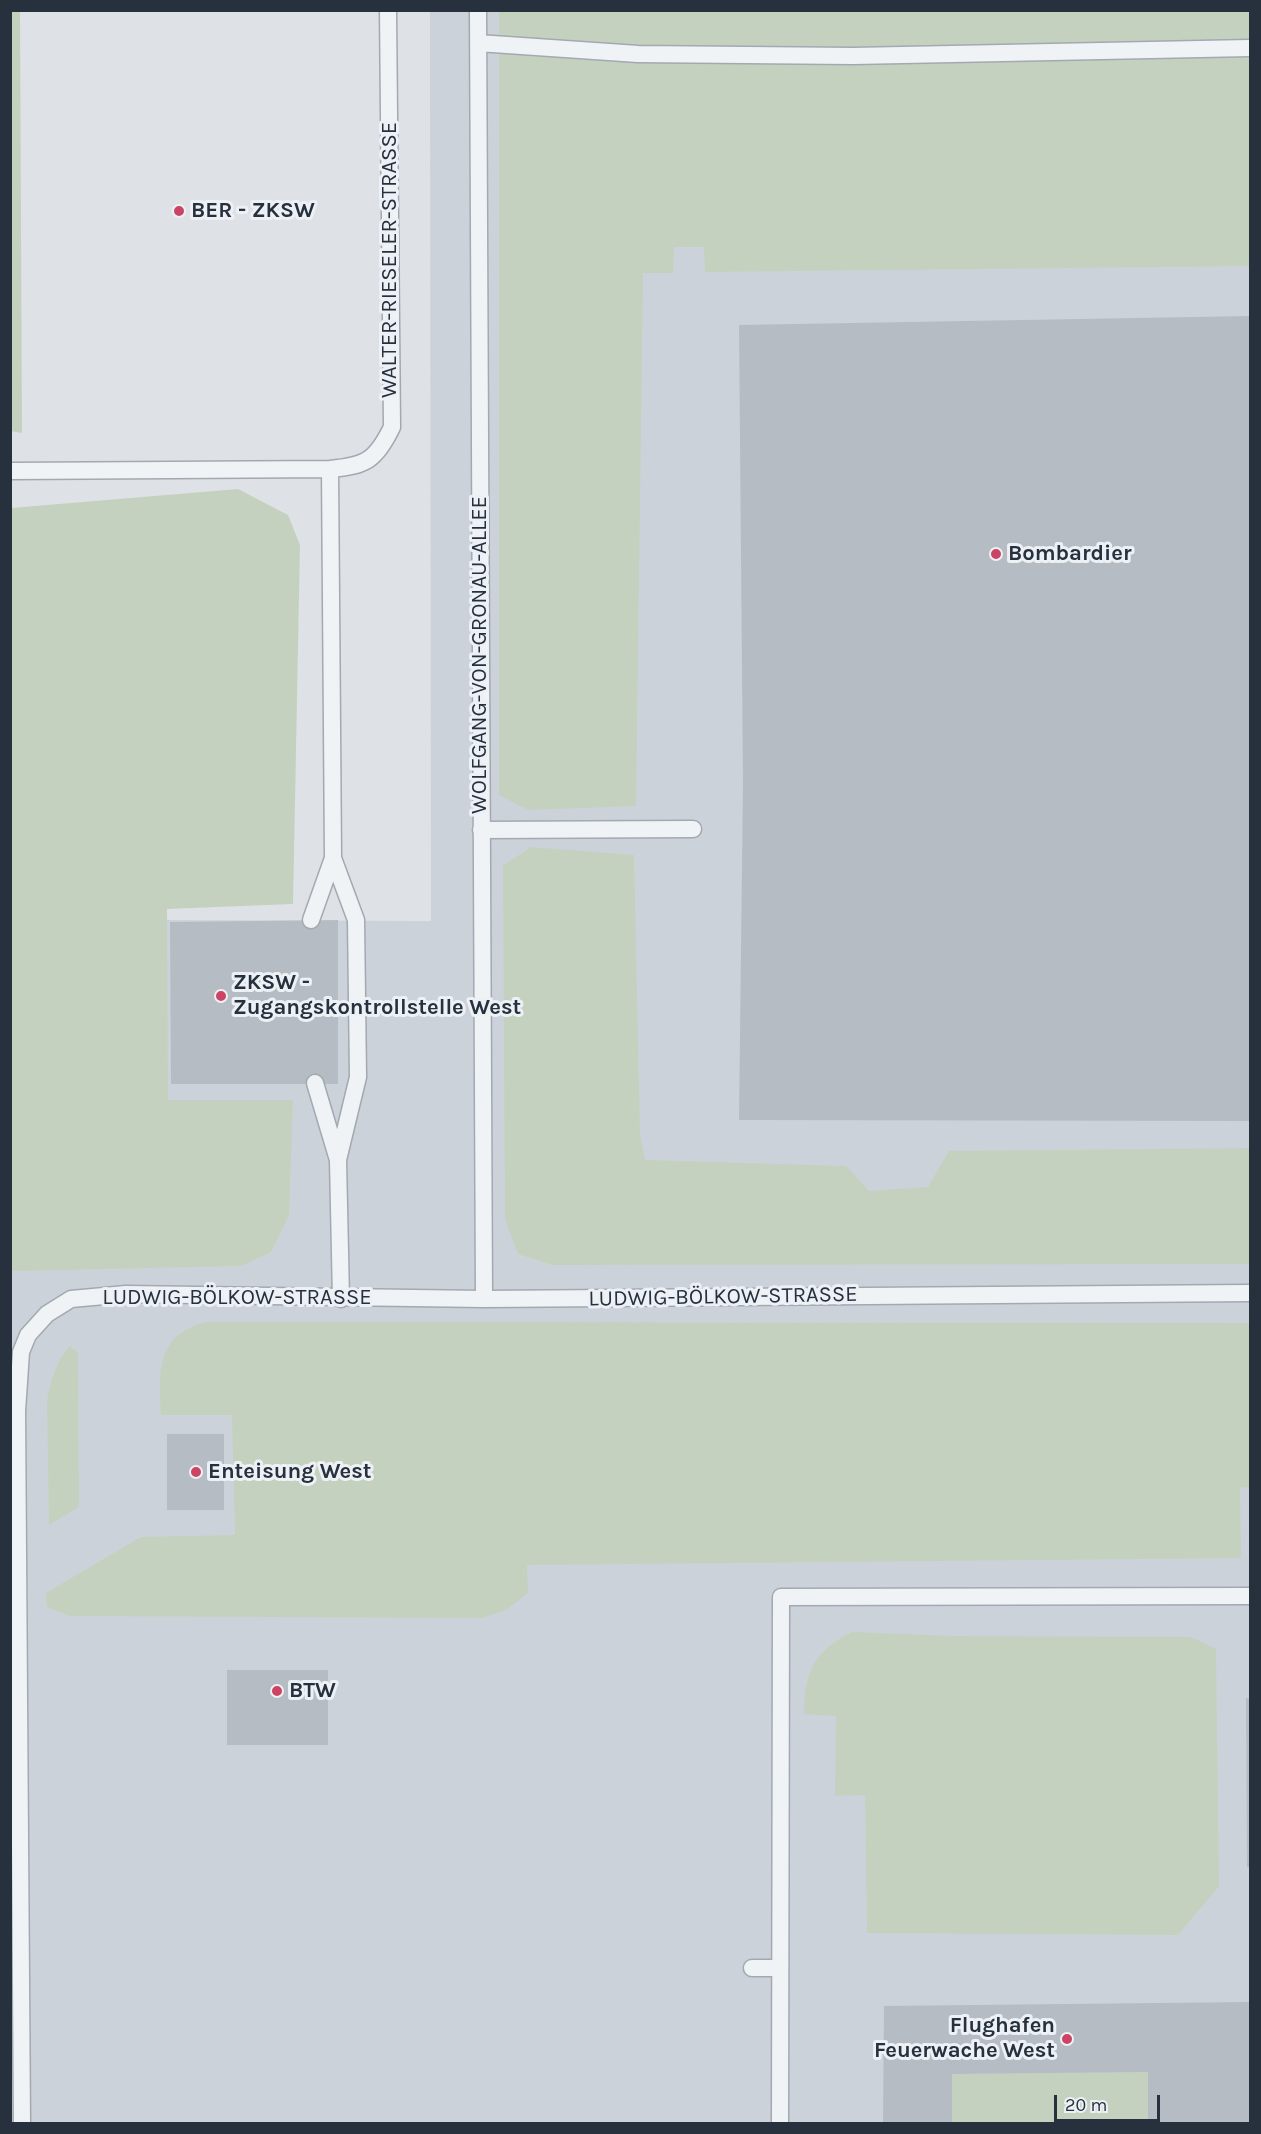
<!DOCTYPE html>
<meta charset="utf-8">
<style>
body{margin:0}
#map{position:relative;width:1261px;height:2134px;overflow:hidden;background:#dee2e7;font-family:Karla,sans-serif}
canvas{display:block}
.frame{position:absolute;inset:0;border:12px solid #27313e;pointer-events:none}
.scale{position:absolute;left:1054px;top:2095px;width:106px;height:27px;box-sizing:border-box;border:3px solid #27313e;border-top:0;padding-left:8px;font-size:18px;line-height:21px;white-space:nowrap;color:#27313e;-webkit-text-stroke:4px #edf1f5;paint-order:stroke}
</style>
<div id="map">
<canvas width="1261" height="2134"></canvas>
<div class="frame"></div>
<div class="scale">20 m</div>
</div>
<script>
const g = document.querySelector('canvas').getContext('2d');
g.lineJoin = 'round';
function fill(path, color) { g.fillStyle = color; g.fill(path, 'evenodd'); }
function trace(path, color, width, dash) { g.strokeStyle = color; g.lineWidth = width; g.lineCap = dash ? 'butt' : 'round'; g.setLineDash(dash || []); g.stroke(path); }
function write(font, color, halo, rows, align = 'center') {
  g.font = font + ' Karla,sans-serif'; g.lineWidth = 6; g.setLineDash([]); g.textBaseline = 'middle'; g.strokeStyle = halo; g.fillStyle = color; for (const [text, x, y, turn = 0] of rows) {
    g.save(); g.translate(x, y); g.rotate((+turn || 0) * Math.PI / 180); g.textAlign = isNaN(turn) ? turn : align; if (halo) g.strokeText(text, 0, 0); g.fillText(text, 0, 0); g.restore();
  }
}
fill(new Path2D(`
 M430 11H1250V2123L11 2124V1015L166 920 431 921Z`), '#ccd2d9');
fill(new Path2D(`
 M10 11H20L22 433 10 431Z
 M499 11H1250V266L705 272 704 247H674L673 273H643L636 806 528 810 499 795Z
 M238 489 288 515 300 545 293 904 167 909 168 1100H293L289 1215 271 1252 241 1266 11 1271V508Z
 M531 847 634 855 640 1134 645 1160 846 1166 869 1191 928 1187 949 1151 1250 1148V1264L552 1265 518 1254 505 1219 503 866Z
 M206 1322 1250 1323V1488L1240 1487 1241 1558 527 1565 528 1593 506 1610 482 1618 70 1616 47 1607 46 1593 141 1537 235 1535 232 1415H161C159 1371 156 1335 206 1322Z
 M69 1346 78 1352 79 1507 49 1525 47 1402C50 1380 56 1364 69 1346Z
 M852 1632 954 1636 1191 1637 1216 1649 1219 1886 1178 1935 867 1933 865 1795 835 1796 836 1716 804 1714C805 1671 813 1652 852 1632Z
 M1148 2072V2123H952V2074Z`), '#c5d1bf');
fill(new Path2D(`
 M1250 316V1121L739 1120 743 783 739 325Z
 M338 920V1084H171L170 922Z
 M167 1434H224V1510H167Z
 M227 1670H328V1745H227Z
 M1246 1698 1250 1699V1867H1247Z
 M1250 2002V2124H1148V2072L952 2074V2124H883L884 2006Z`), '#b5bcc4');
const service = new Path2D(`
 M478 10 484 1299
 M478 43 638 54 853 56 1250 48
 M330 469 333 858
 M10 471 330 469C366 466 376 460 392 427L388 10
 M481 830 693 829
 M311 920 333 858 356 920 358 1077 338 1160 315 1083
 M338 1160 341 1299
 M752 1968H779
 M22 2124 17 1411 21 1352 28 1335 47 1314 71 1299 126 1294 484 1299 1250 1293
 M780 2124 781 1597 1250 1596`);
trace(service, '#a3a9b1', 19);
trace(service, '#f0f3f6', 16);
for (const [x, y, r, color] of [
 [179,211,6,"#cc4364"],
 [996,554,6,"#cc4364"],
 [221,996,6,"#cc4364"],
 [196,1472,6,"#cc4364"],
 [277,1691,6,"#cc4364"],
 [1067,2039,6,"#cc4364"]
]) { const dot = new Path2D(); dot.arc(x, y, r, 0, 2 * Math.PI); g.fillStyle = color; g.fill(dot); trace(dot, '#edf1f5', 2); }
write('bold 22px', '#27313e', '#edf1f5', [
 ["BER - ZKSW",191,211],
 ["Bombardier",1008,554],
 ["ZKSW -",233,983],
 ["Zugangskontrollstelle West",233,1008],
 ["Enteisung West",208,1472],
 ["BTW",289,1691],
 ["Flughafen",1055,2026,"right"],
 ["Feuerwache West",1055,2051,"right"]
], 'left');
write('22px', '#27313e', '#edf1f5', [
 ["WALTER-RIESELER-STRASSE",390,260,-90],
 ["WOLFGANG-VON-GRONAU-ALLEE",480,655,-90],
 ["LUDWIG-BÖLKOW-STRASSE",723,1297,-1],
 ["LUDWIG-BÖLKOW-STRASSE",237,1298]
]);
</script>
